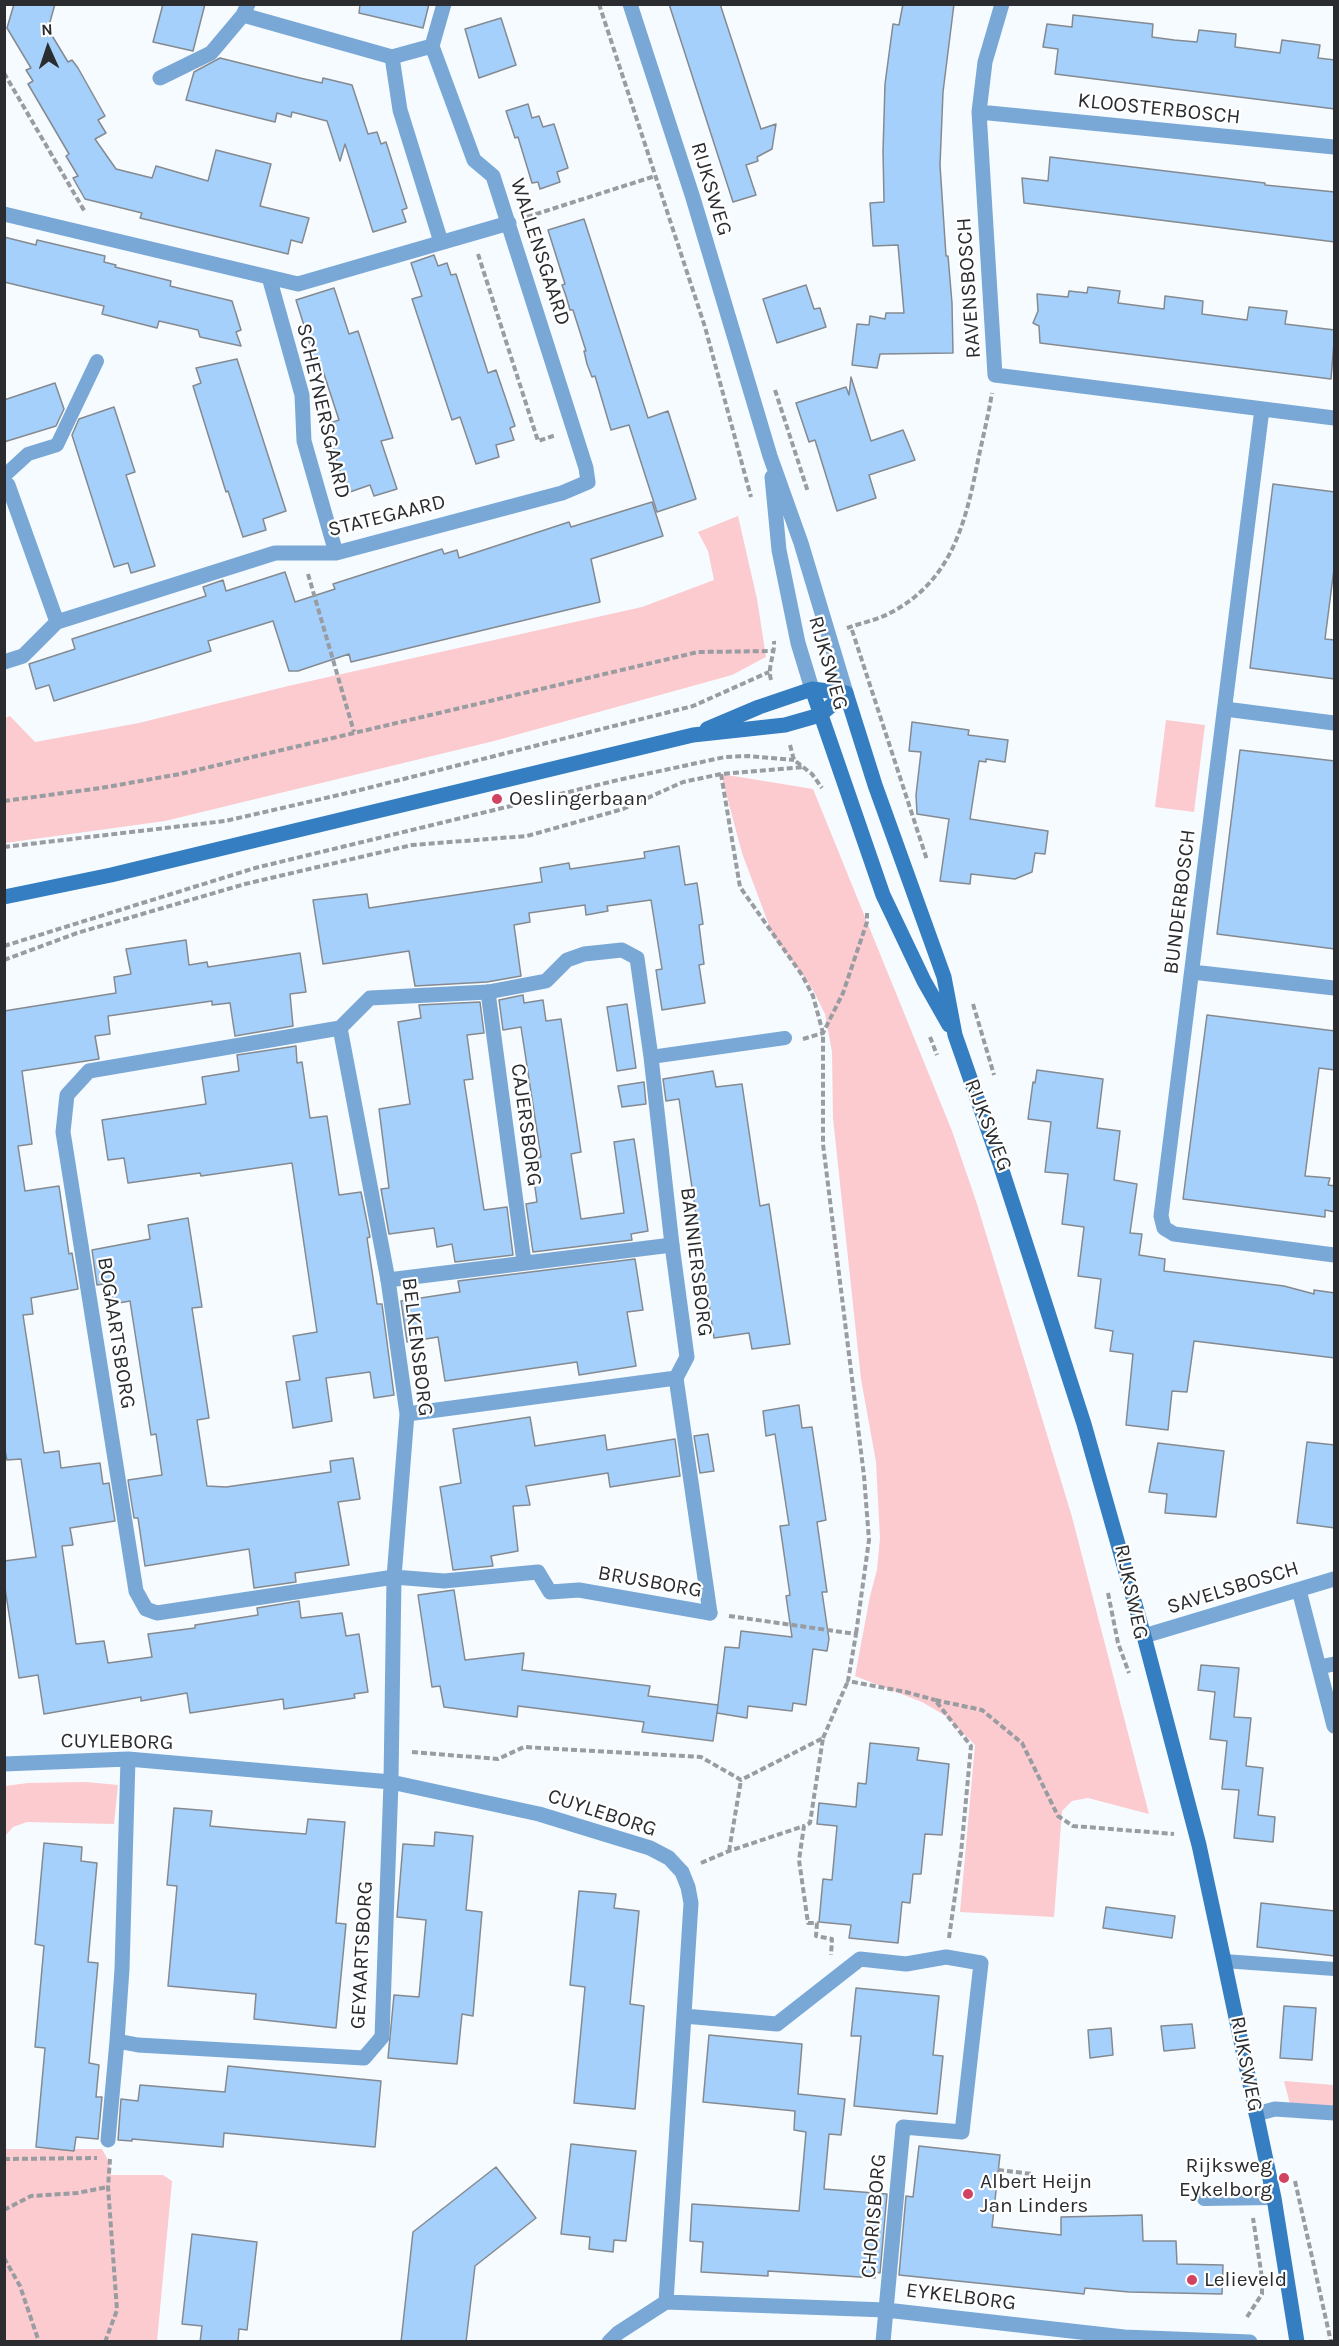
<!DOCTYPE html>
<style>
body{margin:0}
#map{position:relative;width:1339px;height:2346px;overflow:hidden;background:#f6fbff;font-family:Karla,sans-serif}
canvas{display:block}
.frame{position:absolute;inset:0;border:6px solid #2a2c2f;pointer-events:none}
.north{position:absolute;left:18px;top:18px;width:60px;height:60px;-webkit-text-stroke:4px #fff;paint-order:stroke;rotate:357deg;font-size:16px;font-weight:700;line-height:24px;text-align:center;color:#2a2c2f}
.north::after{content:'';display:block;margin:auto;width:21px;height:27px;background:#2a2c2f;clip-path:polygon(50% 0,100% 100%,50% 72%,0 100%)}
</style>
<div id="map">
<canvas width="1339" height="2346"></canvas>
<div class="frame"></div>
<div class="north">N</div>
</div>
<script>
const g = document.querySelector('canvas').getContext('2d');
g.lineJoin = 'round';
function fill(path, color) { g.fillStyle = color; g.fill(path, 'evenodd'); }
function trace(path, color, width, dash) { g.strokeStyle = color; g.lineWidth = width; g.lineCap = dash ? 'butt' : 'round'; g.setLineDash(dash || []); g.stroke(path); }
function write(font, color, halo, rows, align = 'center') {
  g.font = font + ' Karla,sans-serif'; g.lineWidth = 4.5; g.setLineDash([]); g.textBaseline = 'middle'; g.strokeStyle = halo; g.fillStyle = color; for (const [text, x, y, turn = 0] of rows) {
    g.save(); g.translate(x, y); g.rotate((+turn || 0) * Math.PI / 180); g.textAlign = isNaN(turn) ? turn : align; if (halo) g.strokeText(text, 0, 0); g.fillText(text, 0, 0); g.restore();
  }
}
fill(new Path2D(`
 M738 516 757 599 766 657 732 675 494 741 165 821 5 843V718L10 716 35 742 139 723 288 686 642 607 714 580 708 551 698 532Z
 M1166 720 1205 725 1194 812 1155 807Z
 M721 774 813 789 952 1131 976 1201 1072 1517 1149 1814 1088 1798 1072 1801 1062 1811 1054 1917 960 1912 975 1745 946 1716 922 1702 855 1676 870 1596 877 1570 880 1538 876 1462 861 1379 833 1118 832 1052 825 1014 812 988 773 936 742 853Z
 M86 1782 118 1785 114 1824 27 1822 13 1827 5 1836V1786L28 1783Z
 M1284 2081 1334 2085V2109L1291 2108Z
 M4 2149H102L109 2162 111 2175H163L172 2181 157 2341H5Z`), '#fbcbcf');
const building = new Path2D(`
 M14 4H55L48 29 68 62 72 60 78 68 105 116 98 120 106 133 95 139 116 169 152 178 156 166 208 181 216 150 271 164 260 206 309 218 302 243 291 240 288 254 140 218 142 213 85 199 73 178 78 176 66 156 69 154 28 84 33 81 26 70 31 68 7 28Z
 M163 4H205L193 51 153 42Z
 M360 4H429L423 28 359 13Z
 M669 4H720L761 129 776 124 772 149 757 157 758 161 746 165 756 195 733 202Z
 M903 4H954L943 92 940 165 946 256H948L952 303 953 353 880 354 877 368 852 365 857 324 869 325 870 316 885 319 886 313H904L898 245 873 246 870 203 884 202 883 151 885 84 893 24 899 25Z
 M1073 15 1153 24 1152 37 1174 40 1197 42 1199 30 1236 34 1235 47 1280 53 1282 40 1320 45 1318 58 1335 60V109L1055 74 1058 49 1043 47 1047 24 1072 27Z
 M501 18 516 65 479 78 465 29Z
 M220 58 300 78 322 83 323 78 352 85 368 134 377 132 381 144 386 142 407 208 402 210 406 222 373 232 345 144 340 161 327 121 292 112 291 117 277 113 275 122 186 100 194 72Z
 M528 104 532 118 539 116 543 127 554 124 568 168 557 172 560 182 540 189 538 182 532 183 518 137 515 138 506 111Z
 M1050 157 1265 183V185L1335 192V242L1024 203 1022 178 1048 181Z
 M584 219 648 418 668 411 696 499 657 512 629 425 611 430 595 376 592 377 587 364 584 351H586L573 310H570L566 296 562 285 565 284 548 230Z
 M4 237 36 245 37 240 105 256 104 262 116 265 115 267 171 281 170 286 232 301 241 330 236 332 241 346 200 337 198 330 159 321 157 328 102 314 104 306 4 282Z
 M434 255 438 266 447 263 451 275 456 274 488 373 496 370 515 426 510 428 514 440 496 445 499 457 476 464 460 417 452 420 412 299 422 296 411 263Z
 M806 285 814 309 820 308 826 327 777 343 763 299Z
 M1088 287 1120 291 1118 303 1164 309 1165 296 1203 301 1202 314 1247 320 1249 307 1287 311 1285 324 1335 330 1331 379 1040 343 1039 326 1033 323 1038 311 1037 294 1068 297 1069 291 1087 293Z
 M334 288 349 334 358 331 393 438 381 441 397 489 374 496 370 485 347 493 329 436 334 435 330 423 339 420 321 365 317 367 296 300Z
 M237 359 286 511 263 519 266 530 243 537 228 491 226 492 193 386 201 383 196 368Z
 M851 377 871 441 903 430 915 460 869 475 876 498 837 511 815 440 809 442 796 403 846 387 849 395Z
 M55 383 64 409 56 426 4 442V400Z
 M114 407 135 472 126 475 155 566 131 573 128 563 114 567 72 435 79 419Z
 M1273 484 1335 492V561L1325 639 1335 640V679L1250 668Z
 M652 502 663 536 591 559 600 602 351 662 349 654 298 671H289L273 621 208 641 211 651 54 701 49 685 36 689 29 664 75 649 72 639 206 596 203 587 223 580 226 591 285 572 295 602 335 589 333 584 442 549 444 554 457 550 459 558 569 522 571 527Z
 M912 722 969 730 968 735 1008 740 1005 762 986 759V762L979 761 970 819 1048 831 1045 854 1035 853 1032 872 1015 879 971 874 970 884 940 881 949 819 917 814 916 795 921 752 909 751Z
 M1240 750 1335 761V949L1217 934Z
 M679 846 685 885 697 883 703 924 699 925 704 964 699 965 705 1003 662 1010 656 970 662 969 651 900 607 906 608 911 586 915 585 905 529 913 530 922 514 925 521 976 487 982 415 986 409 951 323 964 313 900 367 894 369 908 542 882 540 868 569 863 570 869 645 858 644 852Z
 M186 940 189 965 207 962 208 967 300 953 306 992 290 994 293 1026 235 1036 230 1003 212 1005V1001L108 1016 110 1034 95 1036 99 1059 22 1071 32 1144 18 1146 25 1191 59 1186 69 1254 72 1253 78 1289 31 1298 33 1314 23 1315 44 1453 59 1451 61 1468 100 1463 103 1484 109 1483 115 1521 70 1528 73 1545 62 1546 76 1644 104 1641 108 1663 152 1657 148 1634 195 1628V1625L258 1615 257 1608 299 1601 301 1618 342 1613 346 1636 359 1634 368 1692 354 1694 355 1698 284 1709 283 1699 190 1713 187 1693 141 1701V1697L44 1714 38 1675 19 1678 4 1582V1561L36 1557 21 1459 7 1460 4 1446V1011L116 993 114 977 131 974 126 949Z
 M523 995 524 1003 543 1000 546 1021 561 1019 581 1152 571 1154 581 1219 624 1213 614 1142 634 1139 648 1231 631 1234 632 1240 533 1252 526 1204 537 1202 531 1158 541 1157 521 1027 503 1030 499 1000Z
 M480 1002 484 1033 467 1035 473 1079 464 1080 484 1210 507 1207 513 1255 455 1262 452 1244 437 1247 434 1228 389 1234 381 1189 389 1188 379 1109 410 1104 398 1022 421 1018 419 1005Z
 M627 1004 636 1068 617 1071 607 1007Z
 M1207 1015 1335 1031V1070L1319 1068 1305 1176 1330 1178 1328 1185 1335 1186V1212L1325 1210V1217L1183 1199Z
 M296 1046 297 1063 302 1062 310 1118 327 1116 339 1195 361 1192 370 1237 367 1238 377 1304H382L394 1395 374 1398 370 1372 326 1378 332 1421 293 1428 286 1382 300 1380 293 1336 317 1332 292 1163 201 1176 200 1173 128 1183 124 1158 108 1160 102 1120 206 1104 202 1077 239 1071 237 1055Z
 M1037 1070 1103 1079 1097 1128 1120 1131 1114 1180 1137 1184 1130 1233 1142 1234 1139 1255 1165 1259 1164 1271 1284 1286 1314 1294V1290L1335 1293V1358L1194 1341 1187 1392 1172 1391 1168 1430 1126 1425 1133 1354 1110 1351 1113 1331 1095 1328 1101 1279 1078 1276 1084 1227 1062 1224 1068 1174 1045 1172 1051 1122 1028 1119 1033 1082 1035 1083Z
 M713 1071 716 1087 742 1084 760 1206 769 1204 790 1344 752 1349 749 1333 714 1338 679 1099 666 1101 663 1079Z
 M644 1082 646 1104 622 1107 618 1086Z
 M188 1218 202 1307 192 1308 209 1418 197 1420 207 1486 226 1487 331 1472 330 1461 353 1458 360 1499 338 1502 349 1565 295 1573 296 1582 254 1588 249 1549 145 1566 138 1518H134L128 1480 162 1475 156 1434 151 1435 130 1301 113 1304 110 1283 97 1285 92 1250 150 1239 148 1225Z
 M635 1259 643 1310 627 1312 636 1366 579 1375 577 1362 445 1381 438 1337 407 1342 401 1301 460 1292 458 1281Z
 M799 1405 802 1428 812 1427 826 1520 817 1522 827 1592H822L829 1639 827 1651 813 1649 806 1705 793 1703 792 1711 748 1706 747 1718 717 1713 725 1647 739 1648 741 1631 792 1637 786 1596 790 1595 780 1526 789 1525 775 1434 766 1436 763 1411Z
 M530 1417 535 1446 605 1435 607 1450 675 1439 680 1476 610 1487 608 1473 526 1486 530 1505 513 1506 518 1551 491 1556 493 1566 453 1570 440 1487 461 1483 453 1429Z
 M708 1434 714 1471 700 1473 694 1436Z
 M1307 1442 1335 1445V1528L1297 1523Z
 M1158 1443 1224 1451 1216 1517 1165 1513 1167 1494 1149 1492Z
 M454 1590 465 1660 524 1653 522 1670 650 1686 648 1696 718 1705 713 1741 642 1732 644 1722 574 1713 518 1706 517 1717 444 1707 440 1686 432 1687 418 1595Z
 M1201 1665 1239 1668 1234 1717 1251 1718 1246 1766 1263 1768 1258 1815 1275 1817 1273 1842 1234 1838 1239 1790 1222 1789 1227 1741 1210 1739 1215 1692 1198 1690Z
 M870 1743 919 1748 917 1760 949 1764 942 1835 925 1834 921 1874H913L910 1903 902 1902 898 1943 849 1938 851 1925 819 1922 823 1879 832 1880 837 1826 817 1824 819 1803 856 1807 858 1783 866 1784Z
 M174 1808 212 1811 210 1826 254 1830 306 1834 308 1819 345 1822 336 1923 346 1924 336 2028 254 2019 256 1994 168 1986 177 1886 167 1885Z
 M435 1832 473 1836 466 1910 482 1912 473 2016 462 2014 457 2064 388 2058 394 1995 419 1997 426 1920 397 1917 403 1844 434 1846Z
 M44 1843 82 1847 81 1861 97 1863 88 1962 98 1963 89 2063 99 2065 96 2097H102L98 2139 76 2137 74 2151 36 2147 45 2048 35 2047 44 1946 35 1944Z
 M579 1891 616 1894 614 1908 639 1911 630 2004 644 2006 635 2109 574 2103 585 1987 570 1985Z
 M1261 1903 1335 1911V1956L1257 1947Z
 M1106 1907 1175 1916 1172 1938 1103 1928Z
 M856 1988 939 1996 933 2055 943 2056 937 2114 854 2106 861 2036H851Z
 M1284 2006 1316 2008 1312 2060 1280 2058Z
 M1192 2024 1195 2048 1164 2051 1161 2026Z
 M1111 2028 1113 2055 1090 2058 1088 2030Z
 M709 2035 802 2044 798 2094 845 2099 841 2135 829 2134 824 2189 887 2194 880 2273 876 2272 875 2278 768 2271V2276L701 2272 703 2242 690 2241 692 2204 799 2211 806 2132 794 2130 795 2111 703 2102Z
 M228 2066 381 2081 375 2147 224 2133 223 2147 132 2139V2141L118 2140 121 2099 138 2101 140 2085 225 2092Z
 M571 2144 636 2151 626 2241 614 2240 613 2252 589 2249 590 2237 561 2234Z
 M919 2146 1000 2155 992 2227 1061 2235V2217L1142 2215 1143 2241H1176L1177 2264 1223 2265 1222 2294 1129 2292 1085 2288 1084 2294 899 2275 906 2196 913 2197Z
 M496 2167 536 2218 475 2266 466 2342H401L413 2232Z
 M192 2234 257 2242 247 2330 239 2329 238 2342H200L202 2326 182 2324Z`);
fill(building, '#a5d0fb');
trace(building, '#848a90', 1.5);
trace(new Path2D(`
 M599 4 705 327 751 497
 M4 73 85 212
 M527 217 655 176
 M478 254 538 441 556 435
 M775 390 808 492
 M308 574 354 732
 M847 628C861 623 877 620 890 613 950 582 965 526 977 465 982 441 988 417 992 393
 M852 630 927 860
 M771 680C767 667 775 655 774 641
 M790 745 794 760 812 774 822 788
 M721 774 740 887 802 975 813 996 823 1033V1144L864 1476 869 1540 856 1634
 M4 801 101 788 180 774 698 652 774 651
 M4 847 225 821 352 792 693 706 769 672
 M4 946 255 868 618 780 725 757 748 756 794 760
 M4 960 77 933 245 884 412 845 527 836 623 809 683 782 721 774 804 767
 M973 1004 994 1075
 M930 1037 937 1055
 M803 1039 823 1033 843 993 867 922V913
 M1108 1593 1118 1643 1129 1673
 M729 1616 856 1634 848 1681 906 1692 935 1700
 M823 1738 848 1681
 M412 1752 498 1759 524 1747 701 1757 741 1780 823 1738 810 1823 804 1826 799 1860 808 1923H817L816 1936 832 1939 831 1955
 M729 1851 741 1780
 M701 1863 729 1851 804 1826
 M949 1938 961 1853 971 1746 935 1700 982 1710 1022 1743 1058 1816 1073 1826 1174 1834
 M4 2159 97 2158
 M998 2170 1032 2174
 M1295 2181 1331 2342
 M4 2210 31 2196 77 2193 108 2187
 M4 2258 20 2286 39 2342
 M1247 2317 1262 2294V2278L1253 2218
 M105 2342 117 2310 108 2187 110 2159`), '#999ca0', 4, [6, 3]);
trace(new Path2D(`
 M4 476 28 454 57 445 97 361
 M651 1057 785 1038
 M1224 1961 1334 1969
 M1204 2199 1274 2198`), '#7aa8d6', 14);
trace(new Path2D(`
 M488 992 524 1262
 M388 1280 672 1245
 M676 1378 710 1613`), '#7aa8d6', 15);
trace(new Path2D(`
 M1002 4 985 62 979 112 995 375 1334 418
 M243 15 392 57 432 46
 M392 57 400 110 441 242
 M160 78 211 53 243 15 248 4
 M979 112 1334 147
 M4 214 298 284 509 223
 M269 277 302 395 304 441 336 553
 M1262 409 1161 1216 1164 1228 1174 1234 1334 1255
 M4 482 8 485 57 622
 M4 662 23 656 57 622 275 553H336L562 493 588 482 586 468 493 176 474 160 432 46 444 4
 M1225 709 1334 723
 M1192 972 1334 988
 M340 1028 89 1071 67 1095 63 1132 136 1591 146 1609 157 1613 394 1577 444 1581 538 1572 550 1592 579 1590 710 1613
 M340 1028 370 998 488 992 546 981 567 960 584 954 622 950 637 958 651 1057 672 1245 687 1357 676 1378 407 1414
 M1299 1590 1334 1726
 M1144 1636 1334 1579
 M1319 1667 1334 1664
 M128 1759 122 1969 117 2041 138 2045 364 2058 382 2037 391 1782 394 1577 407 1414 388 1280 340 1028
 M4 1764 128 1759 391 1782 539 1814 650 1848 669 1858 682 1872 688 1887 691 1903 666 2302 618 2333 609 2342
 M684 2016 777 2024 860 1959 906 1964 946 1957 981 1963 962 2132 903 2127 883 2342
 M1256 2114 1275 2109 1334 2113
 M108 2140 117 2041
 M666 2302 886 2310 1124 2337 1250 2342`), '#7aa8d6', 15);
trace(new Path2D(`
 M630 4 693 198 770 456 801 543 846 693
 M772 477 779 550 798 643 812 689`), '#7aa8d6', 15);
trace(new Path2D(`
 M812 689 883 895 924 981 949 1025
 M846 693 875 785 944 977 955 1035 1000 1164 1084 1424 1144 1636 1199 1845 1224 1961 1274 2198 1297 2342
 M707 729 759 707 812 689 846 693
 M4 897 111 875 693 735 785 725 820 715 846 693`), '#347ec1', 15);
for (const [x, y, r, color] of [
 [497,799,6,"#d24261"],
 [1284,2178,6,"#d24261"],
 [968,2194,6,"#d24261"],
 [1192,2280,6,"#d24261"]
]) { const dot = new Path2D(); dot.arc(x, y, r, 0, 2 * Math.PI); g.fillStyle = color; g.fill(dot); trace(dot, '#fff', 2); }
write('21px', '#2a2c2f', '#fff', [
 ["KLOOSTERBOSCH",1159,109,6],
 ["RIJKSWEG",711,189,73],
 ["WALLENSGAARD",540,252,72],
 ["RAVENSBOSCH",969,288,-94],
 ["SCHEYNERSGAARD",323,411,77],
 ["STATEGAARD",387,516,-14],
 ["RIJKSWEG",828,663,74],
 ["BUNDERBOSCH",1180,902,-83],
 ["CAJERSBORG",526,1125,82],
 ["RIJKSWEG",988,1125,69],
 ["BANNIERSBORG",696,1262,83],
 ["BOGAARTSBORG",116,1333,81],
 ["BELKENSBORG",417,1347,83],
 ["BRUSBORG",650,1582,10],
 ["SAVELSBOSCH",1233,1588,-17],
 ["RIJKSWEG",1131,1592,78],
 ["CUYLEBORG",117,1742,1],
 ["CUYLEBORG",602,1813,18],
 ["GEYAARTSBORG",362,1955,-87],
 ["RIJKSWEG",1246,2064,79],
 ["CHORISBORG",874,2216,-85],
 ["EYKELBORG",961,2297,7]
]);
write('21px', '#2a2c2f', '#fff', [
 ["Oeslingerbaan",509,799],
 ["Rijksweg",1272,2166,"right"],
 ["Eykelborg",1272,2190,"right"],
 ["Albert Heijn",980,2182],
 ["Jan Linders",980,2206],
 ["Lelieveld",1204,2280]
], 'left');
</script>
